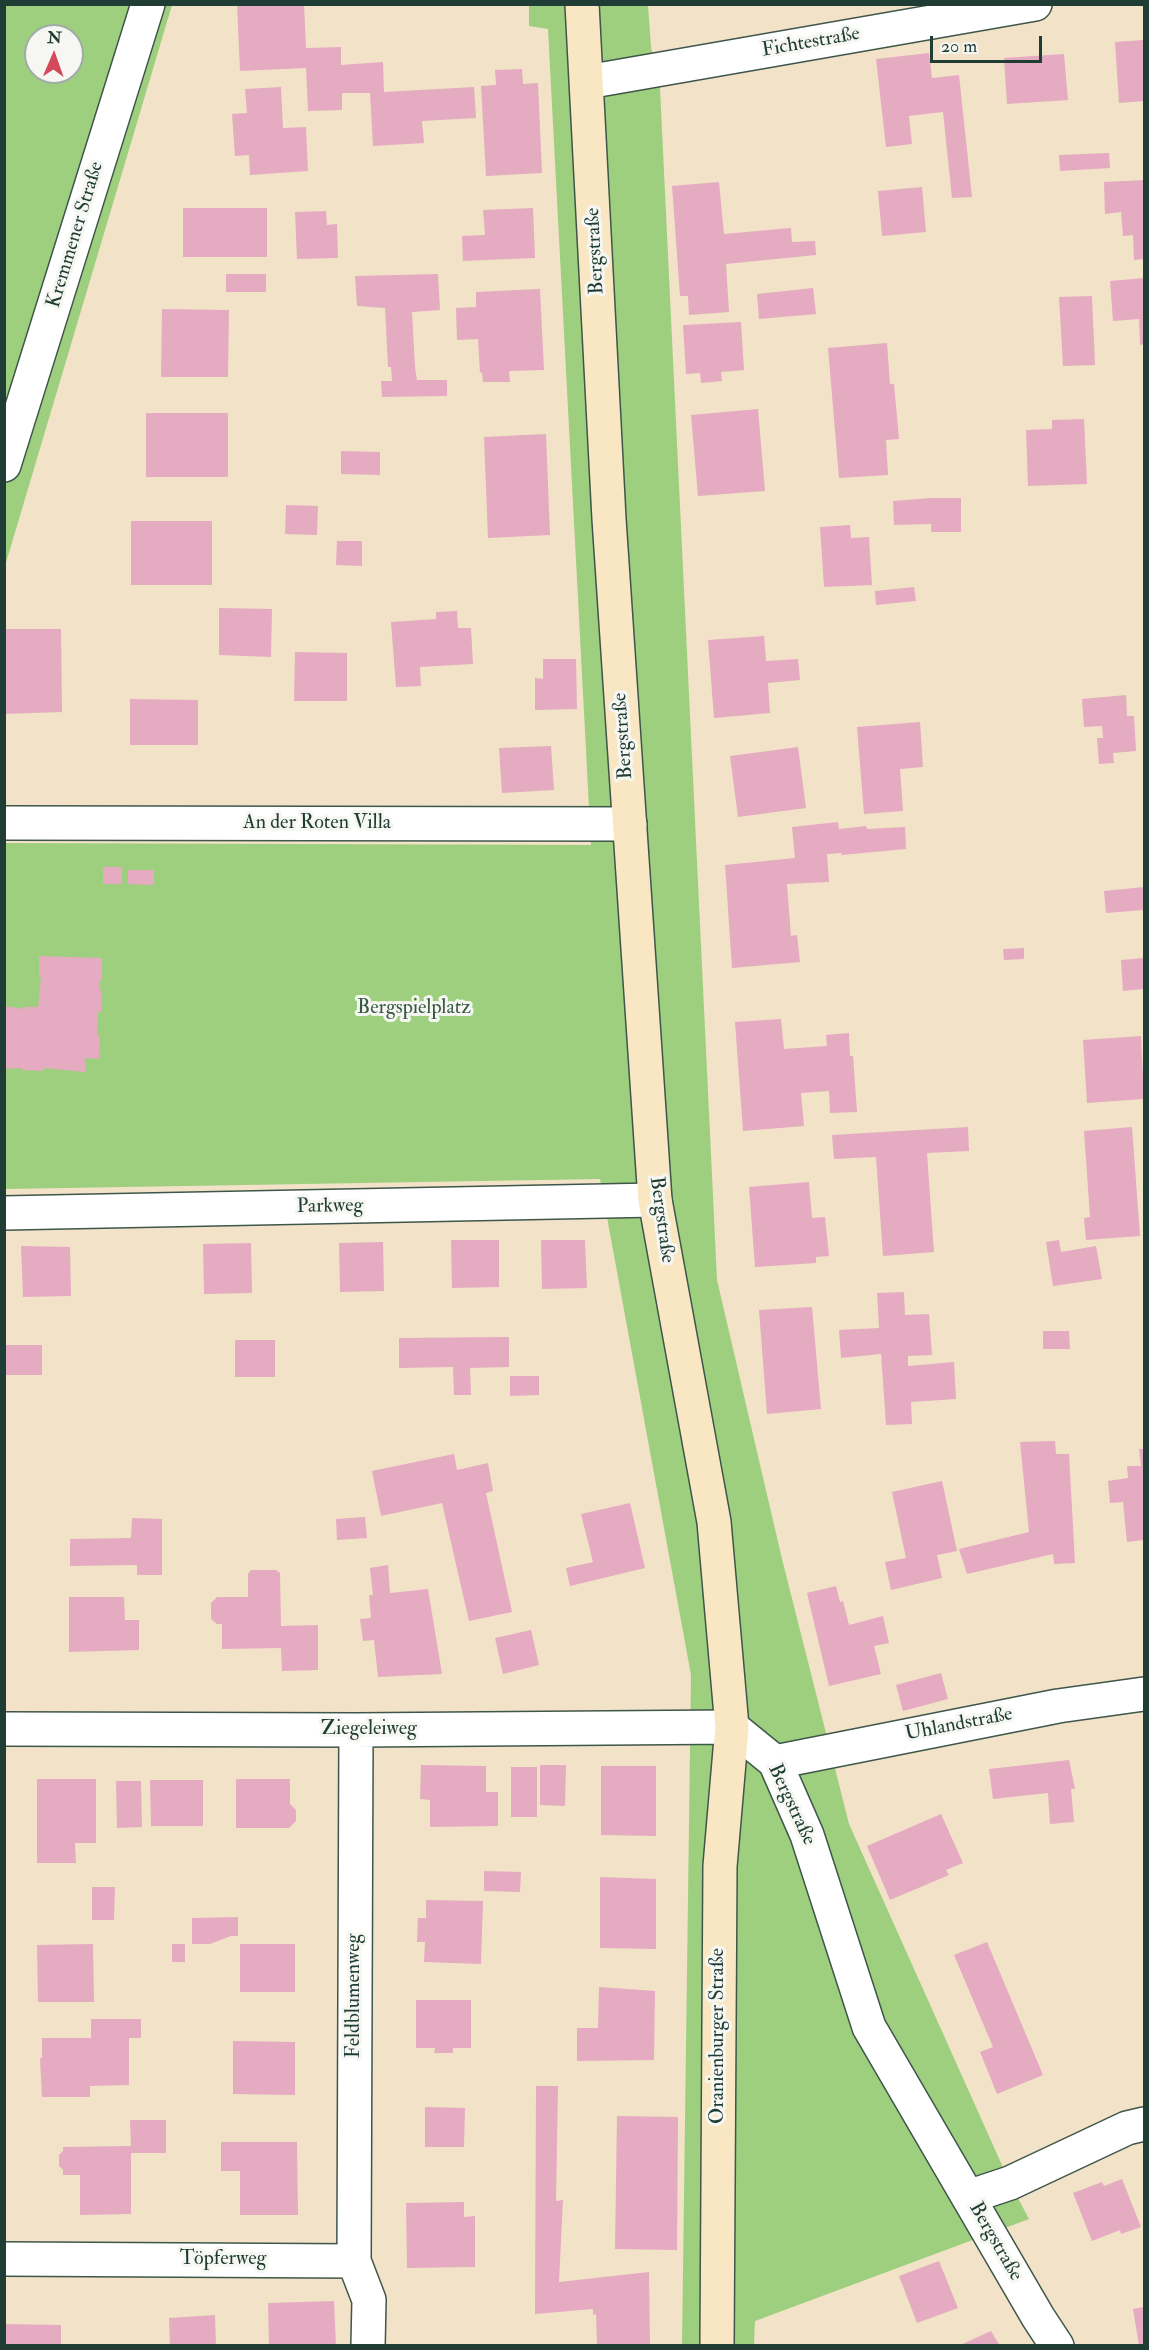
<!DOCTYPE html>
<meta charset="utf-8">
<style>
body{margin:0}
#map{position:relative;width:1149px;height:2350px;overflow:hidden;background:#f2e2c8;font-family:"IM FELL Double Pica",serif}
canvas{display:block}
.frame{position:absolute;inset:0;border:6px solid #1f3d34;pointer-events:none}
.north{position:absolute;left:24px;top:24px;width:60px;height:60px;box-sizing:border-box;background:#f6f6f2;border:2px solid #a0aca6;border-radius:50%;rotate:2deg;font-size:16px;font-weight:700;line-height:24px;text-align:center;color:#1f3d34}
.north::after{content:'';display:block;margin:auto;width:21px;height:27px;background:#d1495b;clip-path:polygon(50% 0,100% 100%,50% 72%,0 100%)}
.scale{position:absolute;left:930px;top:36px;width:112px;height:27px;box-sizing:border-box;border:3px solid #1f3d34;border-top:0;padding-left:8px;font-size:18px;line-height:21px;white-space:nowrap;color:#1f3d34;-webkit-text-stroke:4px #f6f6f2;paint-order:stroke}
</style>
<div id="map">
<canvas width="1149" height="2350"></canvas>
<div class="frame"></div>
<div class="north">N</div>
<div class="scale">20 m</div>
</div>
<script>
const g = document.querySelector('canvas').getContext('2d');
g.lineJoin = 'round';
function fill(path, color) { g.fillStyle = color; g.fill(path, 'evenodd'); }
function trace(path, color, width, dash) { g.strokeStyle = color; g.lineWidth = width; g.lineCap = dash ? 'butt' : 'round'; g.setLineDash(dash || []); g.stroke(path); }
function write(font, color, halo, rows, align = 'center') {
  g.font = font + ' "IM FELL Double Pica",serif'; g.lineWidth = 6; g.setLineDash([]); g.textBaseline = 'middle'; g.strokeStyle = halo; g.fillStyle = color; for (const [text, x, y, turn = 0] of rows) {
    g.save(); g.translate(x, y); g.rotate((+turn || 0) * Math.PI / 180); g.textAlign = isNaN(turn) ? turn : align; if (halo) g.strokeText(text, 0, 0); g.fillText(text, 0, 0); g.restore();
  }
}
fill(new Path2D(`
 M5 5H172L5 566ZM36 36H72V72H36Z
 M529 5H648L651 47 660 88 717 1280 782 1559 849 1824 1010 2183 1029 2219 755 2321 754 2345H682L691 1675 600 1179 5 1189 4 843 591 845 548 29 529 26Z`), '#9dcf7e');
fill(new Path2D(`
 M237 4H304L306 48 341 47V65L383 62 384 92 474 87 476 118 422 121 424 143 373 146 370 93H342V110L308 111 306 68 240 71Z
 M1144 40V101L1119 103 1115 42Z
 M929 53 932 78 959 75 972 197 952 198 943 112 909 116 912 144 886 147 876 59Z
 M1064 54 1068 100 1007 104 1004 58Z
 M522 69 523 84 538 83 542 173 486 176 481 86 496 85 495 70Z
 M281 87 283 128 306 127 308 171 250 175 249 155 235 156 232 114 247 113 245 89Z
 M1109 153 1110 168 1060 171 1059 155Z
 M1144 180V259L1134 260 1133 235 1123 236 1121 212 1105 214 1104 182Z
 M719 182 724 234 791 228 792 242 815 241 816 255 726 264 729 312 689 315 688 296H680L672 186Z
 M922 187 926 232 882 236 878 191Z
 M183 208H267V257H183Z
 M533 208 535 258 463 261 462 236 485 235 483 210Z
 M326 211 327 225 337 224 338 258 297 259 295 212Z
 M226 274H266V292H226Z
 M438 274 440 310 412 312 415 367 417 380H447V396L382 397 381 381H392L391 367H388L385 308 357 306 355 276Z
 M1144 278V344L1140 345 1139 319 1113 321 1110 281Z
 M813 288 816 314 759 319 757 294Z
 M540 289 544 370 509 371 510 382H483L482 372 480 373 478 339 457 340 456 308 476 307V292Z
 M1092 296 1095 365 1063 366 1059 297Z
 M162 309 229 310 228 377H161Z
 M741 322 744 370 721 372 722 381 701 383 700 373 686 374 683 325Z
 M887 343 890 384H894L899 439 886 440 888 475 839 478 828 348Z
 M758 409 765 491 698 496 691 415Z
 M146 413H228V477H146Z
 M1084 419 1087 484 1028 486 1026 430 1052 429V420Z
 M546 434 550 535 488 538 484 437Z
 M341 451 380 452V475L341 474Z
 M931 498H961V532H931V524L894 525 893 501Z
 M286 505 318 506 317 535 285 534Z
 M131 521H212V585H131Z
 M850 525 851 538 869 537 872 585 824 587 820 527Z
 M337 541H362V566L336 565Z
 M914 587 916 601 876 605 875 591Z
 M219 608 272 609 271 657 219 655Z
 M457 611 458 628H471L473 664 420 667 421 686 396 687 391 622 436 619V612Z
 M4 629H61L62 712 4 714Z
 M764 636 766 661 798 659 800 680 768 683 770 713 714 718 708 640Z
 M295 652 347 653V701H294Z
 M543 659H576L577 709 535 710V678L543 679Z
 M1126 695 1127 716H1134L1136 751 1113 753 1114 763 1099 764 1097 738H1103L1102 726 1084 727 1082 699Z
 M130 699 198 700V745H130Z
 M920 722 923 767 900 769 903 811 864 814 857 727Z
 M551 746 554 790 502 793 499 748Z
 M798 747 806 808 738 817 730 756Z
 M838 822 839 829 866 826 867 829 905 827 906 849 841 855 842 853 827 854 829 882 787 884 791 936 797 935 800 962 732 968 725 865 795 858 792 827Z
 M103 867H122V884H103Z
 M128 870H154V885L128 884Z
 M1144 887V910L1106 913 1104 891Z
 M1024 948V959L1004 960 1003 949Z
 M39 956 102 958V980H100L99 990H101V1012H98L97 1035H100L99 1059 85 1058V1072L44 1068V1071L22 1070V1068L4 1069V1006L24 1009V1007H38L41 978H39Z
 M1144 958V989L1123 991 1121 960Z
 M781 1019 784 1049 827 1046 826 1035 849 1033 850 1056H853L857 1112 830 1113 829 1091 801 1093 804 1126 743 1131 735 1022Z
 M1141 1036 1144 1099 1087 1103 1083 1040Z
 M968 1127 969 1151 927 1153 934 1252 883 1256 876 1157 834 1159 832 1135Z
 M1132 1127 1140 1236 1086 1240 1084 1218 1090 1217 1084 1131Z
 M809 1182 812 1218 825 1217 829 1256 816 1257V1263L755 1267 749 1187Z
 M451 1240H499V1287L452 1288Z
 M541 1240H585L587 1288 542 1289Z
 M1059 1240 1061 1252 1096 1246 1102 1279 1053 1286 1046 1242Z
 M383 1242 384 1291 340 1292 339 1243Z
 M251 1243 252 1293 204 1294 203 1244Z
 M21 1246 70 1247 71 1296 23 1297Z
 M904 1292 905 1315 929 1314 932 1355 908 1356V1366L954 1362 956 1399 911 1402 912 1424 886 1425 881 1354 841 1358 839 1330 879 1328 877 1293Z
 M812 1307 821 1409 767 1414 759 1310Z
 M1043 1331H1069L1070 1349H1043Z
 M509 1337V1367L470 1368 471 1395H454L453 1367 399 1368V1338Z
 M235 1340H275V1377H235Z
 M4 1345H42V1375H4Z
 M510 1376H539V1395L510 1396Z
 M1055 1441 1056 1454H1069L1075 1563 1054 1564 1053 1554 967 1574 959 1549 1029 1532 1020 1442Z
 M1139 1449H1144V1540L1127 1542 1123 1502 1110 1503 1108 1481 1128 1478 1127 1466H1141Z
 M454 1454 457 1470 488 1463 493 1491 486 1493 512 1612 469 1621 442 1503 381 1516 372 1471Z
 M942 1481 957 1551 937 1555 942 1578 891 1590 885 1562 906 1558 892 1492Z
 M630 1503 645 1568 570 1586 566 1568 593 1562 581 1514Z
 M365 1517 367 1538 337 1540 336 1519Z
 M132 1518 162 1519V1575H137V1565L70 1566V1539L131 1538Z
 M388 1565 390 1593 428 1589 442 1674 378 1677 374 1640 363 1641 360 1619 371 1618 369 1595H373L370 1568Z
 M251 1570H276L280 1573 281 1626 318 1625V1670L282 1671 281 1648 222 1649V1624H217L211 1619V1603L217 1597H248V1574Z
 M836 1586 840 1602 843 1601 849 1625 883 1616 889 1643 874 1646 881 1674 829 1686 807 1593Z
 M69 1597H124L125 1620H139V1650L69 1652Z
 M531 1630 539 1665 503 1674 495 1638Z
 M941 1673 948 1699 903 1711 896 1685Z
 M1069 1760 1075 1789H1071L1074 1822 1050 1824 1048 1793 993 1799 989 1769Z
 M421 1765 486 1766V1792H498V1826L430 1827V1800L420 1799Z
 M540 1765H566L565 1806 540 1805Z
 M601 1766H656V1836L601 1835Z
 M511 1767H537V1817H511Z
 M37 1779H96V1843H75L76 1863H37Z
 M236 1779H290V1804L296 1810V1821L289 1828H236Z
 M150 1780H203V1826H151Z
 M116 1781H141L142 1827 117 1828Z
 M941 1814 963 1863 946 1870 949 1875 890 1900 867 1846Z
 M484 1871 521 1872 520 1892 484 1891Z
 M600 1877 656 1879V1949L600 1948Z
 M92 1887H115L114 1920H92Z
 M426 1900 483 1901 481 1964 424 1962 425 1942H417L418 1918H426Z
 M238 1917V1936H231L210 1944H192V1918Z
 M987 1942 1043 2075 997 2094 980 2052 993 2047 954 1955Z
 M93 1944 94 2002H38L37 1945Z
 M172 1944H185V1962H172Z
 M240 1944H295V1992H240Z
 M599 1987 655 1991 654 2060 577 2061V2028H598Z
 M416 2000H471V2048H453V2053H434L435 2048H416Z
 M91 2019H141V2038H129V2085L90 2086V2097H42L40 2058H42V2038H91Z
 M233 2041 295 2042V2095L233 2094Z
 M536 2086H558L556 2201 563 2200 559 2282 649 2272 650 2346H597L596 2314 593 2315V2309L535 2314Z
 M425 2107 465 2108 464 2147H425Z
 M617 2116 678 2117 677 2250 615 2249Z
 M130 2120H166V2153H131V2214L80 2215V2175H63V2170L59 2166V2155L63 2151V2147L131 2146Z
 M221 2142H297L298 2215H240V2171H221Z
 M1122 2179 1141 2227 1121 2234 1120 2230 1092 2241 1073 2193 1102 2182 1104 2186Z
 M464 2202V2217L475 2216V2267L407 2268 406 2203Z
 M939 2261 958 2308 917 2323 899 2276Z
 M334 2301 336 2346H269L268 2303Z
 M1144 2307V2346H1139L1133 2309Z
 M215 2315 216 2346H170L169 2318Z
 M4 2324 61 2325V2346H4Z
 M991 2331 1000 2346H958Z`), '#e4abc1');
const street = new Path2D(`
 M587 82 1035 4
 M4 465 148 4
 M4 823 630 824
 M4 1213 655 1200
 M4 1729 356 1730 732 1727 775 1762 807 1835 869 2027 1038 2317 1057 2346
 M775 1762 1058 1706 1144 1694
 M968 2197 1010 2183 1127 2128 1144 2124
 M4 2259 354 2261 369 2300 368 2346
 M354 2261 356 1730`);
const secondary = new Path2D(`
 M582 4 609 519 655 1200 714 1522 732 1727 720 1866 717 2346`);
trace(street, '#3f564a', 36);
trace(secondary, '#3f564a', 36);
trace(street, '#fff', 33);
trace(secondary, '#f9e7c3', 33);
write('20px', '#1f3d34', '#f6f6f2', [
 ["Fichtestraße",811,43,-10],
 ["Kremmener Straße",76,235,-73],
 ["Bergstraße",596,251,-93],
 ["Bergstraße",624,736,-94],
 ["An der Roten Villa",317,824],
 ["Parkweg",330,1207,-1],
 ["Bergstraße",661,1220,82],
 ["Uhlandstraße",959,1725,-11],
 ["Ziegeleiweg",369,1730],
 ["Bergstraße",791,1805,65],
 ["Feldblumenweg",355,1996,-90],
 ["Oranienburger Straße",719,2036,-90],
 ["Bergstraße",995,2242,60],
 ["Töpferweg",223,2260]
]);
write('20px', '#385a43', '#f6f6f2', [
 ["Bergspielplatz",414,1009]
]);
</script>
